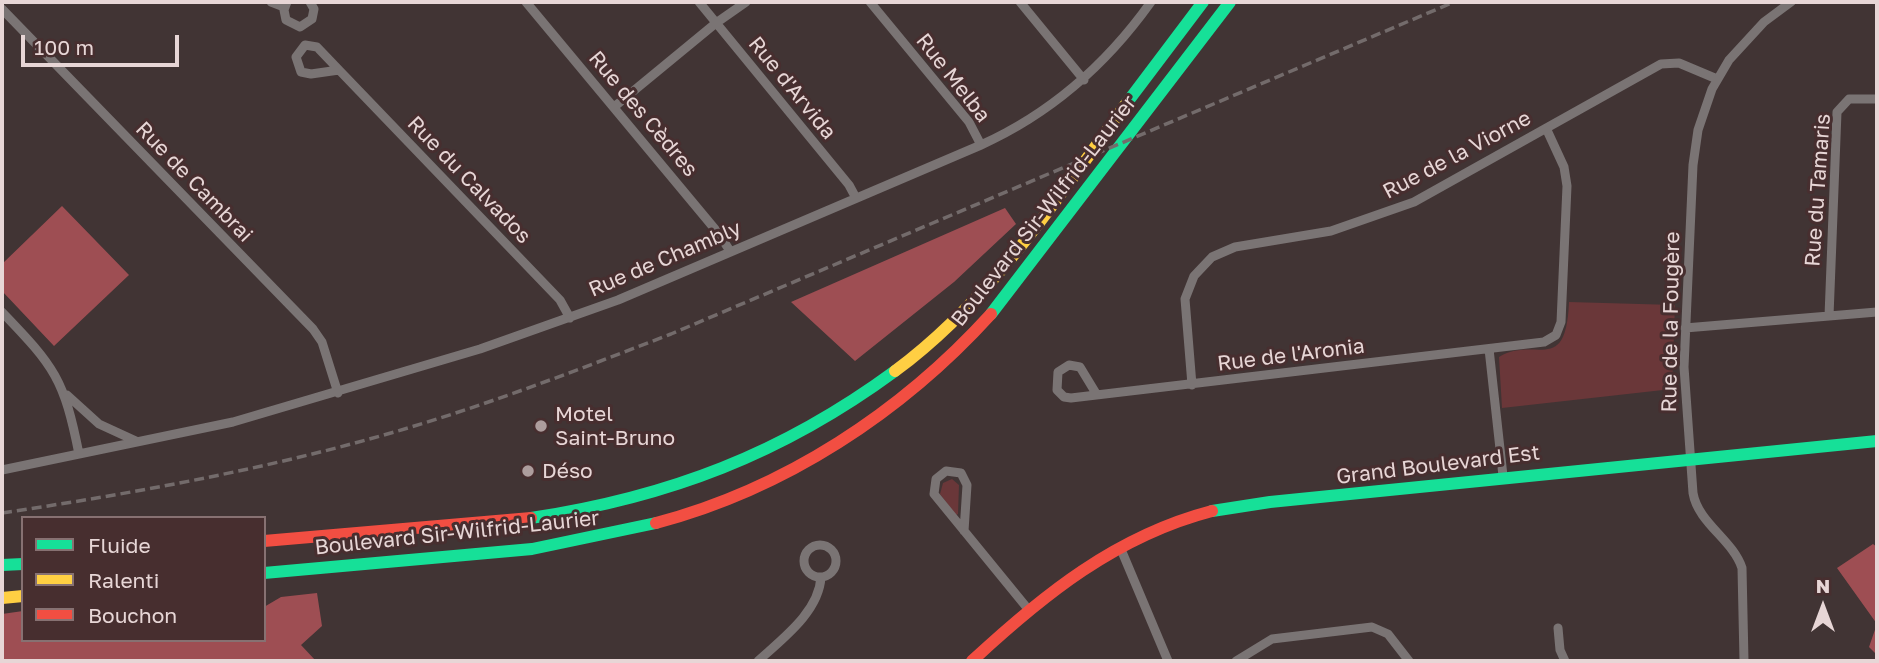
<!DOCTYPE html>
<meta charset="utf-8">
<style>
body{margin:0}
#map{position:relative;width:1879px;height:663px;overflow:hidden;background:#413434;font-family:"Golos Text",sans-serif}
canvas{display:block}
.frame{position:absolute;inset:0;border:4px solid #e7d6d6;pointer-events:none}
.legend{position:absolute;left:21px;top:516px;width:245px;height:126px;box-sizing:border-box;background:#472e2f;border:2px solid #877172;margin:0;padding:9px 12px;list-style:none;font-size:21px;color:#e7d6d6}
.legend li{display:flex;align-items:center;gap:14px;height:35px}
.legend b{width:35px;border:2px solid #877172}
.north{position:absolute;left:1788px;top:572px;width:70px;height:70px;-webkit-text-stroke:5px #472e2f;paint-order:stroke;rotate:0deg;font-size:19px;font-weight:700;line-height:28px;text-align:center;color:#e7d6d6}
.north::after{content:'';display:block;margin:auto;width:24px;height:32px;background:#e7d6d6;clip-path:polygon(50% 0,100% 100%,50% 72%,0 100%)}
.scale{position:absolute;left:21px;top:35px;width:158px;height:32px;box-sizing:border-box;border:4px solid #e7d6d6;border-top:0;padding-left:9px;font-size:21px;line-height:24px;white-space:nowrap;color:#e7d6d6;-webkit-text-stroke:5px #472e2f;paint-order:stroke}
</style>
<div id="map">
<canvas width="1879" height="663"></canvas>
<div class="frame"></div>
<ul class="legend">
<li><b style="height:9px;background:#16e098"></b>Fluide</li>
<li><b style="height:9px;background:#ffcf43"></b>Ralenti</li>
<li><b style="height:9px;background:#f24e42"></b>Bouchon</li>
</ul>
<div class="north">N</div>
<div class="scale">100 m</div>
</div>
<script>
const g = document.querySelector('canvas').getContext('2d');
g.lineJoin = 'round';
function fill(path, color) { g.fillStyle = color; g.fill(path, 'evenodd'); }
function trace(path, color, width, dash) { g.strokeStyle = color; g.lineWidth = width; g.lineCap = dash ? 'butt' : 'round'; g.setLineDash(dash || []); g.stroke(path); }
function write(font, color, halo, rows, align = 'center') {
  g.font = font + ' "Golos Text",sans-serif'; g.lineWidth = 6; g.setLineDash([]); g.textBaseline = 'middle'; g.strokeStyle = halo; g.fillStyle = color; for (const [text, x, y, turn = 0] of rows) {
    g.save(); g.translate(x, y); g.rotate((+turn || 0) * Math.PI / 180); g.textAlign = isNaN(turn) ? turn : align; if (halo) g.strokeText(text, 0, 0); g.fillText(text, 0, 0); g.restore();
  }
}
fill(new Path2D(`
 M1569 302 1675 305 1672 389 1502 408 1499 357C1535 335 1566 377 1569 302Z
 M952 479 959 485 958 514 956 515 940 494 943 483Z`), '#6a3739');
fill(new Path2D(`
 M62 206 129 275 54 346 2 291V264Z
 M1005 208 1016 224 954 282 855 361 791 302Z
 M1873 544 1877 547V655L1869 647 1877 624 1837 568Z
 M317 593 322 626 301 645 316 661H2V614L23 611V640H264V607L281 597Z`), '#9e4e53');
trace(new Path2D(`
 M271 2 284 7
 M287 2 284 10 286 20 300 27 312 19 314 9 310 2
 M526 2 719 234 730 251
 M699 2 849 185 856 198
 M870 2 969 122 981 145
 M1020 2 1084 80
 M2 9 313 329 322 342 338 393
 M305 45 317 47 339 70 311 74 301 72 296 57Z
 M339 70 560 300 570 318
 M614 107 716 23 746 2
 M2 312C55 367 64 379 79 454
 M1829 316 1837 112 1849 99H1877
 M1685 328 1877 312
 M1489 349 1503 476
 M1192 385 1185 299 1194 276 1212 257 1235 247 1331 231 1414 202 1661 64 1679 63 1717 79
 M67 395 99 424 136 441
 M1097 395 1080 367 1069 365 1058 372 1057 390 1064 397 1071 398 1544 342 1556 335 1561 322 1567 186 1564 167 1546 128
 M2 470 233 422 480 349 618 300 981 145C1052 113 1106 65 1151 2
 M964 531 967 485 961 473 946 471 936 479 934 494 1028 609
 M804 561a16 16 0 1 1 32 0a16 16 0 1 1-32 0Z
 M1120 547 1168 661
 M1558 628 1560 650 1565 661
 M758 661C782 639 819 612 821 577
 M1236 661 1272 639 1372 627 1388 634 1409 661
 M1744 661 1742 568C1733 540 1698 523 1693 493L1684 367 1693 165 1698 130 1712 89 1729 60 1764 22 1791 2`), '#7a7474', 9);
trace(new Path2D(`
 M1126 104 1203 2
 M991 314 1230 2
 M1212 511 1270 502 1877 441
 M531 518C669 497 782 454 895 371
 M2 565 23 564
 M264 573 532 549 656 523`), '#16e098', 12);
trace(new Path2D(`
 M895 371C990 301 1058 198 1126 104
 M2 598 23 596`), '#ffcf43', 12);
trace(new Path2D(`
 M656 523C785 489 902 412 991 314
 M264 541 531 518
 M972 661C1043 595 1116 536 1212 511`), '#f24e42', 12);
trace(new Path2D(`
 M2 513C149 491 295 464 437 419 516 394 593 364 671 334L1454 2`), '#736b6b', 3.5, [10, 5]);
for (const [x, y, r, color] of [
 [541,426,7,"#ad9d9d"],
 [528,471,7,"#ad9d9d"]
]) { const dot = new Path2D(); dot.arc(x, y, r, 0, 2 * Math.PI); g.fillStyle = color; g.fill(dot); trace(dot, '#472e2f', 2.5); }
write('21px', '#e7d6d6', '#472e2f', [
 ["Rue Melba",953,78,52],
 ["Rue d'Arvida",792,88,51],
 ["Rue des Cèdres",643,114,50],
 ["Rue de la Viorne",1457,155,-28],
 ["Rue du Calvados",469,180,46],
 ["Rue de Cambrai",194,182,46],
 ["Rue du Tamaris",1818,190,-86],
 ["Boulevard Sir-Wilfrid-Laurier",1044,211,-52],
 ["Rue de Chambly",665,259,-23],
 ["Rue de la Fougère",1671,322,-89],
 ["Rue de l'Aronia",1291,355,-7],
 ["Grand Boulevard Est",1438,465,-7],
 ["Boulevard Sir-Wilfrid-Laurier",457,533,-6]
]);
write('21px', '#e7d6d6', '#472e2f', [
 ["Motel",555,414],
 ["Saint-Bruno",555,438],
 ["Déso",542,471]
], 'left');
</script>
